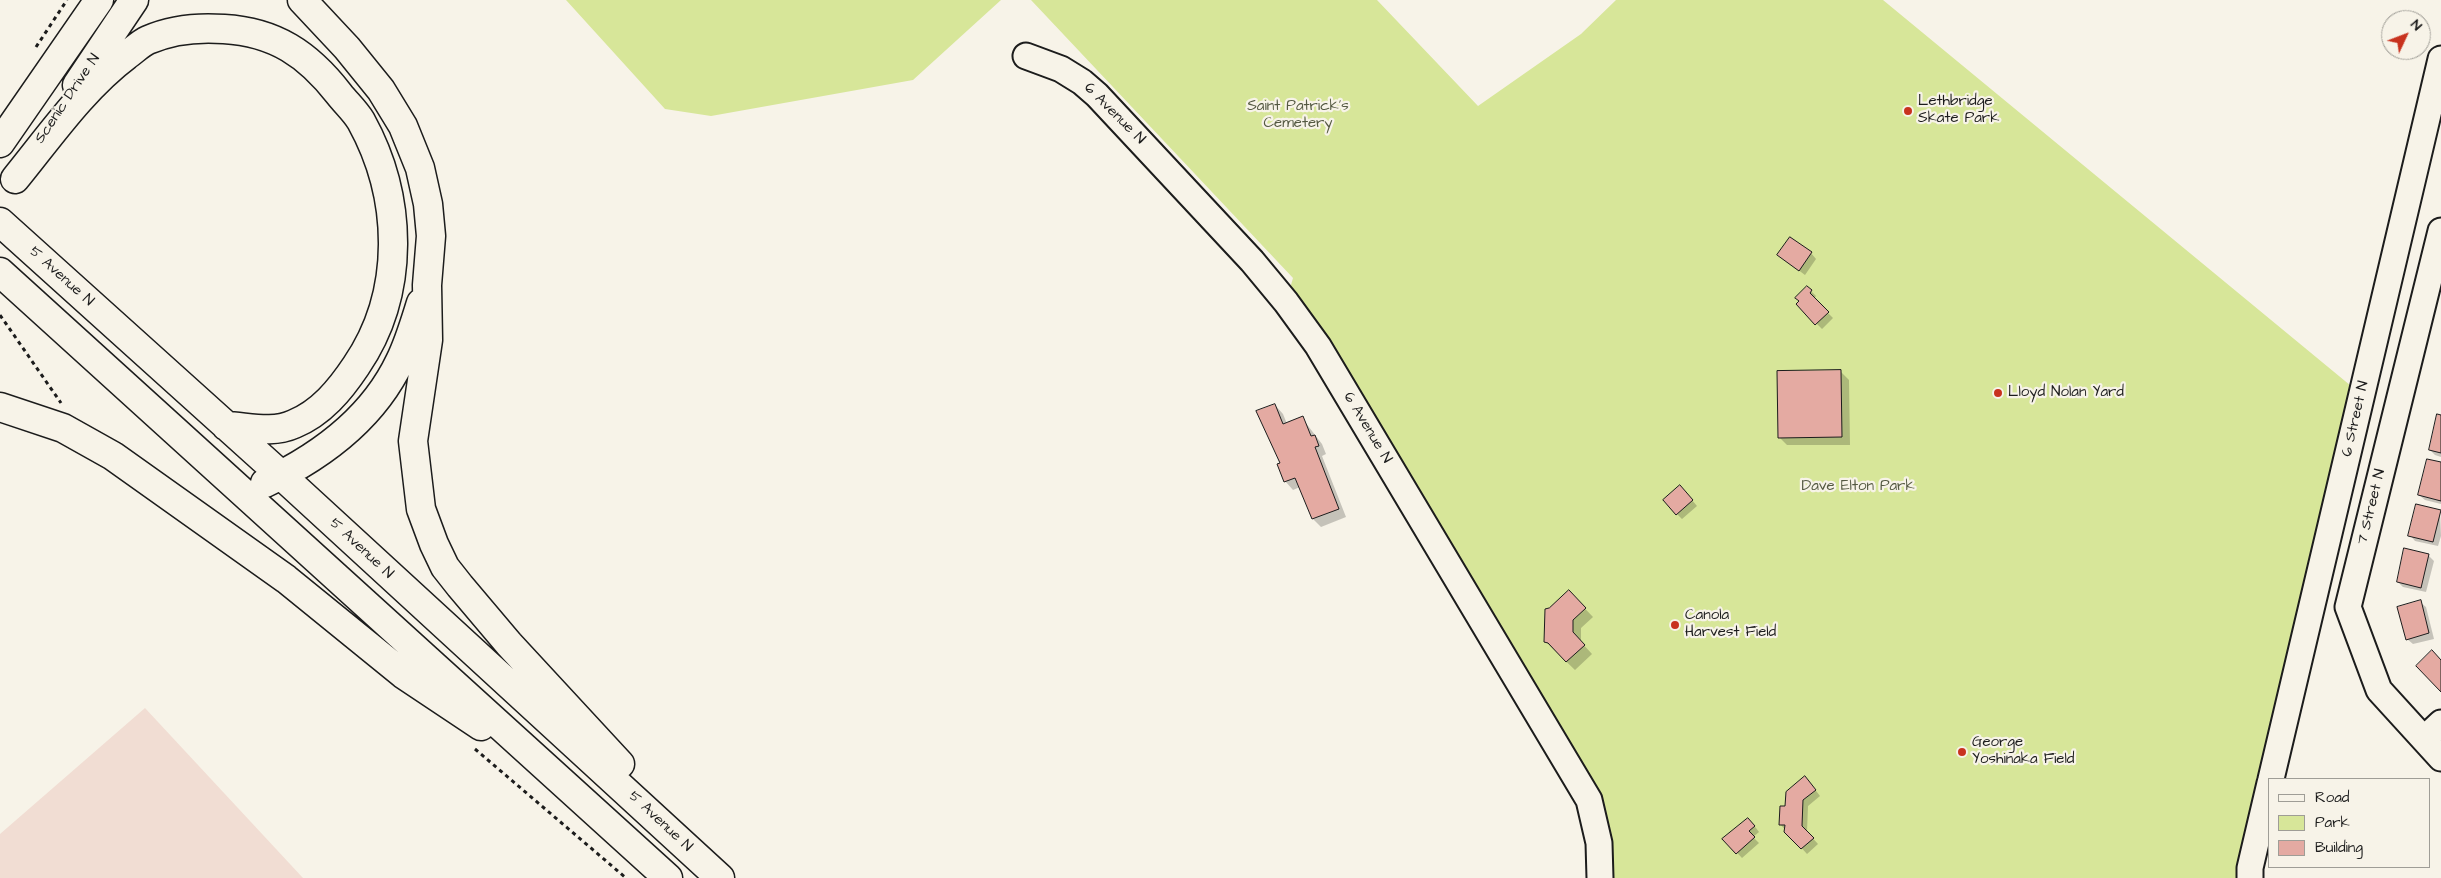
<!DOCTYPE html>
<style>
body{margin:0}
#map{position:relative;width:2441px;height:878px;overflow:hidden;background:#f7f3e8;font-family:"Architects Daughter",sans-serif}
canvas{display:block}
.legend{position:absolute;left:2268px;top:778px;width:162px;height:90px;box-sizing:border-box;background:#f7f3e8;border:1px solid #9f9d96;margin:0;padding:6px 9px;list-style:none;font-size:15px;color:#1c1c1c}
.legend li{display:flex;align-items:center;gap:10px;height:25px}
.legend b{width:25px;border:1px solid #9f9d96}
.north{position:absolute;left:2381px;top:10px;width:50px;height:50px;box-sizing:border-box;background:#f7f3e8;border:1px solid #9f9d96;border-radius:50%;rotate:47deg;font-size:14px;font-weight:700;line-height:20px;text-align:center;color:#1c1c1c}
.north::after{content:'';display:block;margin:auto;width:18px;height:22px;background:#c8321e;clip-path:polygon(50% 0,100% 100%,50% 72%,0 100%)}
</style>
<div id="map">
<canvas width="2441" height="878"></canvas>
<ul class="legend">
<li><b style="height:6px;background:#f7f3e8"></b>Road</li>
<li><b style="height:14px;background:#d7e699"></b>Park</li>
<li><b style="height:14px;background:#e4aaa2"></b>Building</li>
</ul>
<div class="north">N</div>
</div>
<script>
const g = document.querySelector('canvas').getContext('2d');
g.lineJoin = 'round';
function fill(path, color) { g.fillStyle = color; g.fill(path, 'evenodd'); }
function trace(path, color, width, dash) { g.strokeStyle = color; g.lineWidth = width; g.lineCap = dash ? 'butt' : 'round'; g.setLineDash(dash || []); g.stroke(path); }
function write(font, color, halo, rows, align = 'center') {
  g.font = font + ' "Architects Daughter",sans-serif'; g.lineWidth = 4.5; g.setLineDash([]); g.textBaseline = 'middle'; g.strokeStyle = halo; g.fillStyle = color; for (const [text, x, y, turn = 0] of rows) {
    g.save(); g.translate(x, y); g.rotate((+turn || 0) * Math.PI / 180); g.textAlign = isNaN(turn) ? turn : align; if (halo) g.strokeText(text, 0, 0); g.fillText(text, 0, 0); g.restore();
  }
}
fill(new Path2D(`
 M145 708 303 878H0V834Z`), '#f1ddd3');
fill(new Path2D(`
 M566 0H1001L913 80 711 116 665 109Z
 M1031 0H1377L1478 106 1581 34 1616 0H1883L2362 395 2250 878H1600L1589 800 1286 302 1293 278Z`), '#d7e699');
fill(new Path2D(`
 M1811 253 1816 259 1805 275 1778 255Z
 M1807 287 1816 296 1814 299 1833 318 1822 329 1797 304Z
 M1841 372 1849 380 1850 445H1787L1779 437Z
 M1275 405 1283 414 1287 424 1302 418 1322 444 1326 454 1322 456 1346 517 1321 527 1313 519 1300 487 1293 490 1285 481Z
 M2441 416V457L2435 455 2430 450Z
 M2441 463V504L2425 500 2419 495Z
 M1685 492 1697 506 1682 519 1677 514Z
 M2440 511 2441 536 2438 546 2415 541 2410 535Z
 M2428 555 2434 561 2426 592 2403 587 2398 582Z
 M1569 592 1593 617 1581 628V642L1592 654 1575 670 1546 642 1550 610Z
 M2420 602 2426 607 2434 639 2413 644 2407 639Z
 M1810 783 1820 796 1808 806 1807 832 1818 844 1807 854 1780 824 1787 807Z
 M1753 824 1759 832 1753 837 1759 843 1742 858 1724 839Z`), '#0003');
const building = new Path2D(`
 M1790 237 1812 252 1799 271 1777 255Z
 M1807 286 1812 290 1810 293 1829 312 1815 325 1796 304 1799 301 1795 298Z
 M1841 370 1842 437 1778 438 1777 371Z
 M1275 404 1283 424 1303 416 1311 436 1315 435 1319 446 1315 447 1339 509 1312 519 1295 478 1284 482 1277 464 1280 463 1256 411Z
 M2437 414 2441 415V453L2429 450Z
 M2427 459 2441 462V501L2418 495Z
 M1680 485 1693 500 1676 515 1663 500Z
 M2416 504 2441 510 2433 542 2408 536Z
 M2404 548 2429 554 2421 588 2397 582Z
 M1569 590 1586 608 1573 620V632L1585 645 1566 662 1548 643 1544 642 1545 609 1549 608Z
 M2421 600 2429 633 2406 640 2397 607Z
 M2432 650 2441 660V692L2416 666Z
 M1805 776 1816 790 1803 800 1802 826 1814 838 1801 849 1784 832 1785 825H1779L1780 806H1785L1786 792Z
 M1748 818 1755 826 1749 831 1755 837 1736 854 1722 839Z`);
fill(building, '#e4aaa2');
trace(building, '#1c1c1c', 1);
const minor = new Path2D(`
 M1026 56 1061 69 1082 82 1097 95 1252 261 1286 302 1318 346 1589 800 1599 843 1600 878
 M2441 231 2348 607 2379 690 2441 758
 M2424 739 2441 723
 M2271 779 2441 59
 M2250 878V868L2270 783`);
const major = new Path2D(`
 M302 0 347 48 381 90 403 126 420 168 428 204 431 236 427 285 428 340 413 441 421 509 434 544 445 567 460 586 509 644 620 764
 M77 85 134 0
 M0 143 99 0
 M15 179C50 136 83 88 127 55 134 50 141 43 148 40 173 29 197 27 224 29 275 32 308 54 339 94 346 103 355 111 361 121 403 197 406 293 356 366 340 390 321 413 294 424 272 434 249 427 226 426
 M0 222 281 475 720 878
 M0 272 668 878
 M0 407 63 428 113 456 286 579 403 674 481 726
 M265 483C320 457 373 418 400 361 409 343 415 322 421 303`);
trace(minor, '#1c1c1c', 29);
trace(major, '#1c1c1c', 31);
trace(new Path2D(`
 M36 47 67 0
 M0 315 61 403
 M475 749 626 878`), '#1c1c1c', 3, [4, 4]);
trace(minor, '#f7f3e8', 25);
trace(major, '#f7f3e8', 28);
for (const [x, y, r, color] of [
 [1908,111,5,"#c8321e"],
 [1998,393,5,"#c8321e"],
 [1675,625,5,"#c8321e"],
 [1962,752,5,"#c8321e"]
]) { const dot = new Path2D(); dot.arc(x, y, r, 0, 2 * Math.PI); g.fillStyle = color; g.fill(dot); trace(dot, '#f7f3e8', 2); }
write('15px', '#1c1c1c', '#f7f3e8', [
 ["Scenic Drive N",68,99,-56],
 ["6 Avenue N",1114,114,45],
 ["5 Avenue N",61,277,42],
 ["6 Street N",2356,419,-77],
 ["6 Avenue N",1367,428,59],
 ["7 Street N",2372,507,-76],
 ["5 Avenue N",361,549,43],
 ["5 Avenue N",660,822,43]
]);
write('15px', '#1c1c1c', '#f7f3e8', [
 ["Lethbridge",1918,102],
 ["Skate Park",1918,119],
 ["Lloyd Nolan Yard",2008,393],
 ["Canola",1685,616],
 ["Harvest Field",1685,633],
 ["George",1972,743],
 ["Yoshinaka Field",1972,760]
], 'left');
write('15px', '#545942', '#f7f3e8', [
 ["Saint Patrick's",1298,107],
 ["Cemetery",1298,124],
 ["Dave Elton Park",1858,487]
]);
</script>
